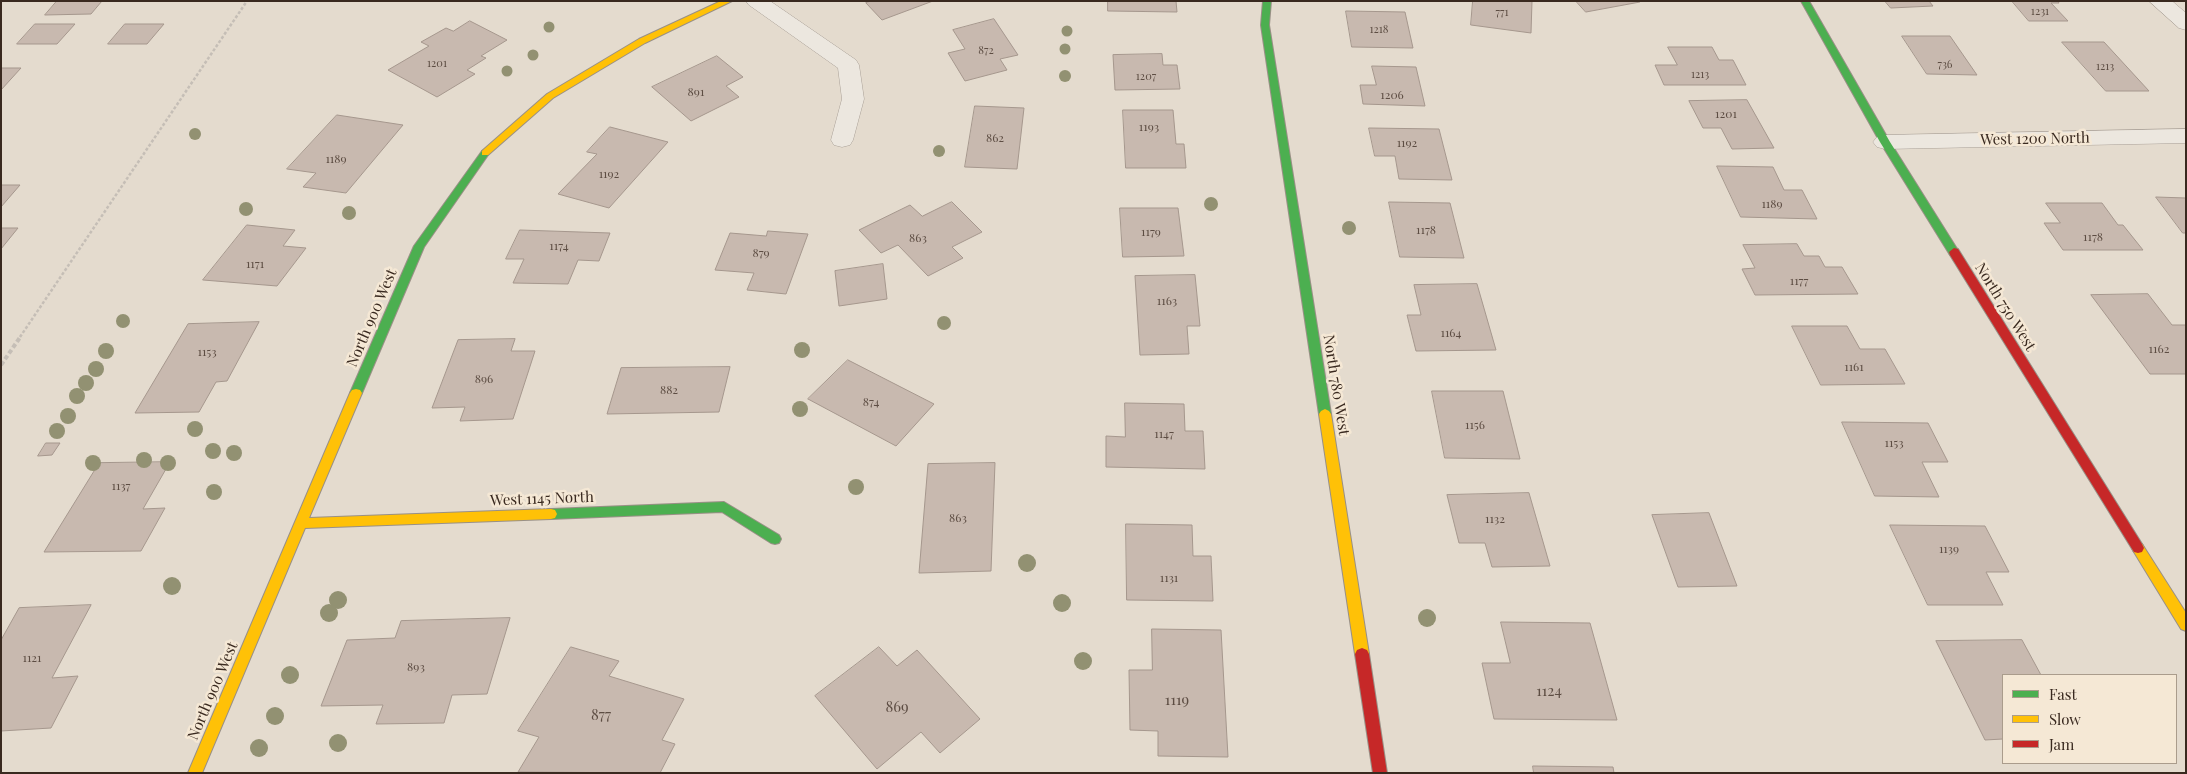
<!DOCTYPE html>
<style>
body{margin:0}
#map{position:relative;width:2187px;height:774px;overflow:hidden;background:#e4dbce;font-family:"Playfair Display",serif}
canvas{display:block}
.frame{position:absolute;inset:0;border:2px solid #39291f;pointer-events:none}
.legend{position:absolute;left:2002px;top:674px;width:175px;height:90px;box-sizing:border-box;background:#f5e8d5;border:1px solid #aa9c8c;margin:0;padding:6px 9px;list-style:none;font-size:15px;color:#39291f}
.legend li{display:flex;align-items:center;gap:10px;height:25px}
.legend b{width:25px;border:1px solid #aa9c8c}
</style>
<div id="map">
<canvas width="2187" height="774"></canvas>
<div class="frame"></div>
<ul class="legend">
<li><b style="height:6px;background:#4caf50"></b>Fast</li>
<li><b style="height:6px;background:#ffc107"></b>Slow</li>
<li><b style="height:6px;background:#c62828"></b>Jam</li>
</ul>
</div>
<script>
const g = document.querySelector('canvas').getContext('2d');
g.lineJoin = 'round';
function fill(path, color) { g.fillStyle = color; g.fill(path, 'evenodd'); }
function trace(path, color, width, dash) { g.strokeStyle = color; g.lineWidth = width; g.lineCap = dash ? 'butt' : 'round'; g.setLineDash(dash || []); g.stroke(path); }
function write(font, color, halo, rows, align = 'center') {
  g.font = font + ' "Playfair Display",serif'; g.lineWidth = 5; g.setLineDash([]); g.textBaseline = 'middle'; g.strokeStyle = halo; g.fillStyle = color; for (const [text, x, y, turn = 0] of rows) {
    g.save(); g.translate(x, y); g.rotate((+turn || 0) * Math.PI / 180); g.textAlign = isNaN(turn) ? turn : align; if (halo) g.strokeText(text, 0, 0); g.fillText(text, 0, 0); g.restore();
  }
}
const building = new Path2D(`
 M57 1H102L91 14 45 15Z
 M871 1H933L882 20 866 3Z
 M1108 1H1176L1177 12 1108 11Z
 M1473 1H1532L1531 33 1471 25Z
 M1576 1H1639L1640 2 1586 12Z
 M1885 1H1929L1933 6 1891 8Z
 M2012 1H2058L2059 3H2051L2068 21H2029Z
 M1346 11 1405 12 1413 48 1352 47Z
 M994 19 1018 55 1000 59 1007 70 965 81 948 53 965 49 953 30Z
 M470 21 507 40 481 56 486 58 467 70 475 74 437 97 388 70 429 46 421 42 446 28 453 31Z
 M35 24H75L57 44H17Z
 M125 24H164L147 44H108Z
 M1902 36H1950L1977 75 1927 74Z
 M2062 42H2104L2149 91H2106Z
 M1668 47H1712L1719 60H1733L1746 85H1664L1655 65H1677Z
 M1162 54 1163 65H1177L1180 89 1115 90 1113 55Z
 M717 56 743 77 726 86 739 97 691 121 652 87Z
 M1372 66 1416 67 1425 106 1363 104 1360 85H1376Z
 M1 68H21L1 90Z
 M1747 100 1774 148 1732 149 1721 128H1703L1689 101Z
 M975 106 1024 108 1017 169 965 167Z
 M1123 110H1173L1176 144H1184L1186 168H1126Z
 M337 115 403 125 346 193 303 187 316 173 287 169Z
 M610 127 668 142 609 208 558 194 597 154 587 152Z
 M1369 128 1439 129 1452 180 1399 179 1395 156H1375Z
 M1717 166 1773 167 1784 190H1802L1817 219 1741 217Z
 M1 185H20L1 207Z
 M2156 197 2186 198V233H2183Z
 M952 202 982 232 952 247 963 258 928 276 898 245 881 253 859 230 910 205 922 216Z
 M1389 202 1450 203 1464 258 1400 257Z
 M2046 203H2102L2118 225H2123L2143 250H2063L2044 223H2060Z
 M1120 208H1178L1184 256 1123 257Z
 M247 225 295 230 283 246 306 248 277 286 203 280Z
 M1 228H18L1 249Z
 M520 230 610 233 599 261 578 260 568 284 513 283 524 259H506Z
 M768 231 808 234 786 294 747 290 754 273 715 270 730 233 766 236Z
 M1797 244 1804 256H1819L1825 267H1842L1858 294 1755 295 1742 269 1755 268 1743 245Z
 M883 264 887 299 839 306 835 271Z
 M1195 275 1200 326H1187L1189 354 1140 355 1135 276Z
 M1477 284 1496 350 1416 351 1407 315H1421L1414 285Z
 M2148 294 2172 325H2186V374H2150L2091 295Z
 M259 322 227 381 216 382 199 412 135 413 188 324Z
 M1792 326H1847L1860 349H1885L1905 384 1821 385Z
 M515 339 511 351H535L513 419 460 421 465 407 432 408 458 340Z
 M848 360 934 404 896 446 808 399Z
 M730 367 719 412 607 414 621 368Z
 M1432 391H1503L1520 459 1445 458Z
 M1125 403 1184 404 1185 431H1203L1205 469 1106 467V436L1125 437Z
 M1842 422 1928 423 1948 462H1922L1939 497 1875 496Z
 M46 443H60L52 455 38 456Z
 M170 462 143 509 165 508 141 551 44 552 99 463Z
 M995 463 991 571 919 573 928 464Z
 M1529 493 1550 566 1492 567 1485 543H1459L1447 495Z
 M1709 513 1737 586 1678 587 1652 515Z
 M1126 524 1192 525 1193 556H1211L1213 601 1127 600Z
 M1890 525 1985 526 2009 572H1986L2003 605H1928Z
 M91 605 52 678 78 676 51 728 1 731V640L19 608Z
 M510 618 487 694 452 695 444 723 376 724 383 705 321 706 347 640 395 638 401 621Z
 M1501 622 1590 623 1617 720 1494 719 1482 663H1510Z
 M1152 629 1221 630 1228 757 1158 756V731L1130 730 1129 670H1152Z
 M2022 640 2041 675H2003V739L1985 740 1936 641Z
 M571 647 619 661 609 676 684 699 662 740 675 744 660 773 518 772 539 737 518 731Z
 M879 647 897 666 917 650 980 719 940 753 921 732 877 769 815 696Z
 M1533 766 1613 767 1614 773H1534Z`);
fill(building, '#c8b9af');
trace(building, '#a5978d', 1);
const street = new Path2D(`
 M746 1H770L856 60 859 65 864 99 853 140 850 145 842 147 834 145 831 140 842 99 838 68 749 5Z
 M2149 1H2172L2186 13V30L2179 28Z
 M2186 129V143L1885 149 1877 147 1873 142 1877 137 1885 135Z`);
const fast = new Path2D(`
 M1263 1H1271L1269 25 1331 414 1329 417H1321L1319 414 1261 25Z
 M1801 1H1809L1890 142 1959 252 1958 255H1950L1880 142Z
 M485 150 488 151V155L424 247 362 393 360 396H352L350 393 414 246 482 151Z
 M724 502 779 535 781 539 779 543 775 544 771 543 722 512 551 519 547 518 545 514 547 510 551 509Z`);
const slow = new Path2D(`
 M721 1H732L645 43 553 98 488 155H482V151L547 94 639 39Z
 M356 389 360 390 362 393 309 518 551 509 555 510 557 514 555 518 551 519 305 528 202 773H188L350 393 352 390Z
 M1325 409 1329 411 1331 414 1369 654 1367 658 1362 660 1357 658 1355 654 1319 414 1321 411Z
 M2138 543 2142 544 2186 613V631L2181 629 2134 552 2132 548 2134 544Z`);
const jam = new Path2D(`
 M1954 248 1958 249 2142 544 2144 548 2142 552 2138 553 2134 552 1950 255 1949 252Z
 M1362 648 1367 650 1369 654 1387 773H1373L1355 654 1357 650Z`);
trace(street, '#a9a097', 1);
trace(fast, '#999086', 2);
trace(slow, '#999086', 2);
trace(jam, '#999086', 2);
trace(new Path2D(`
 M20 337 247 1`), '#c5beb6', 2.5, [3, 2]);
trace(new Path2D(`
 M1 365 21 336`), '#c5beb6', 4, [4.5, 2.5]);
fill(street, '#ece7df');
fill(fast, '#4caf50');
fill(slow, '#ffc107');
fill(jam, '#c62828');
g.fillStyle = '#929172';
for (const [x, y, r] of [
 [549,27,5.5],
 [1067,31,5.5],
 [1065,49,5.5],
 [533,55,5.5],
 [507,71,5.5],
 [1065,76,6],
 [195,134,6],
 [939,151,6],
 [1211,204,7],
 [246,209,7],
 [349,213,7],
 [1349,228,7],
 [123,321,7],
 [944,323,7],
 [802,350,8],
 [106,351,8],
 [96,369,8],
 [86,383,8],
 [77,396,8],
 [800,409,8],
 [68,416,8],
 [195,429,8],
 [57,431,8],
 [213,451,8],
 [234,453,8],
 [144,460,8],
 [93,463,8],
 [168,463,8],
 [856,487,8],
 [214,492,8],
 [1027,563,9],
 [172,586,9],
 [338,600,9],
 [1062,603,9],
 [329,613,9],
 [1427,618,9],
 [1083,661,9],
 [290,675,9],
 [275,716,9],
 [338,743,9],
 [259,748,9]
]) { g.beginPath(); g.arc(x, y, r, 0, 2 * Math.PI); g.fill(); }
write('11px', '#5d4d43', null, [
 ["1231",2040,12],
 ["771",1502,13],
 ["1218",1379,30],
 ["872",986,51],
 ["1201",437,64],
 ["736",1945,65],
 ["1213",2105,67],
 ["1213",1700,75],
 ["1207",1146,77]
]);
write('12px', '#5d4d43', null, [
 ["891",696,92],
 ["1206",1392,95],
 ["1201",1726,114],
 ["1193",1149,127],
 ["862",995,138],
 ["1192",1407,143],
 ["1189",336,159],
 ["1192",609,174],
 ["1189",1772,204],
 ["1178",1426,230],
 ["1179",1151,232],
 ["1178",2093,237],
 ["863",918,238],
 ["1174",559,246],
 ["879",761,253],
 ["1171",255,264],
 ["1177",1799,281],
 ["1163",1167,301],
 ["1164",1451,333],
 ["1162",2159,349],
 ["1153",207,352],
 ["1161",1854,367],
 ["896",484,379],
 ["882",669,390],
 ["874",871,402],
 ["1156",1475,425],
 ["1147",1164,434],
 ["1153",1894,443],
 ["1137",121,486],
 ["863",958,518],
 ["1132",1495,519],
 ["1139",1949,549],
 ["1131",1169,578],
 ["1121",32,658],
 ["893",416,667]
]);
write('15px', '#39291f', '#f5e8d5', [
 ["West 1200 North",2035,139,-1],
 ["North 750 West",2005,307,58],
 ["North 900 West",372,318,-67],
 ["North 780 West",1336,385,81],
 ["West 1145 North",542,499,-2],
 ["North 900 West",213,691,-67]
]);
write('15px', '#5d4d43', null, [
 ["1124",1549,691],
 ["1119",1177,700],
 ["869",897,707],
 ["877",601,715]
]);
</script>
